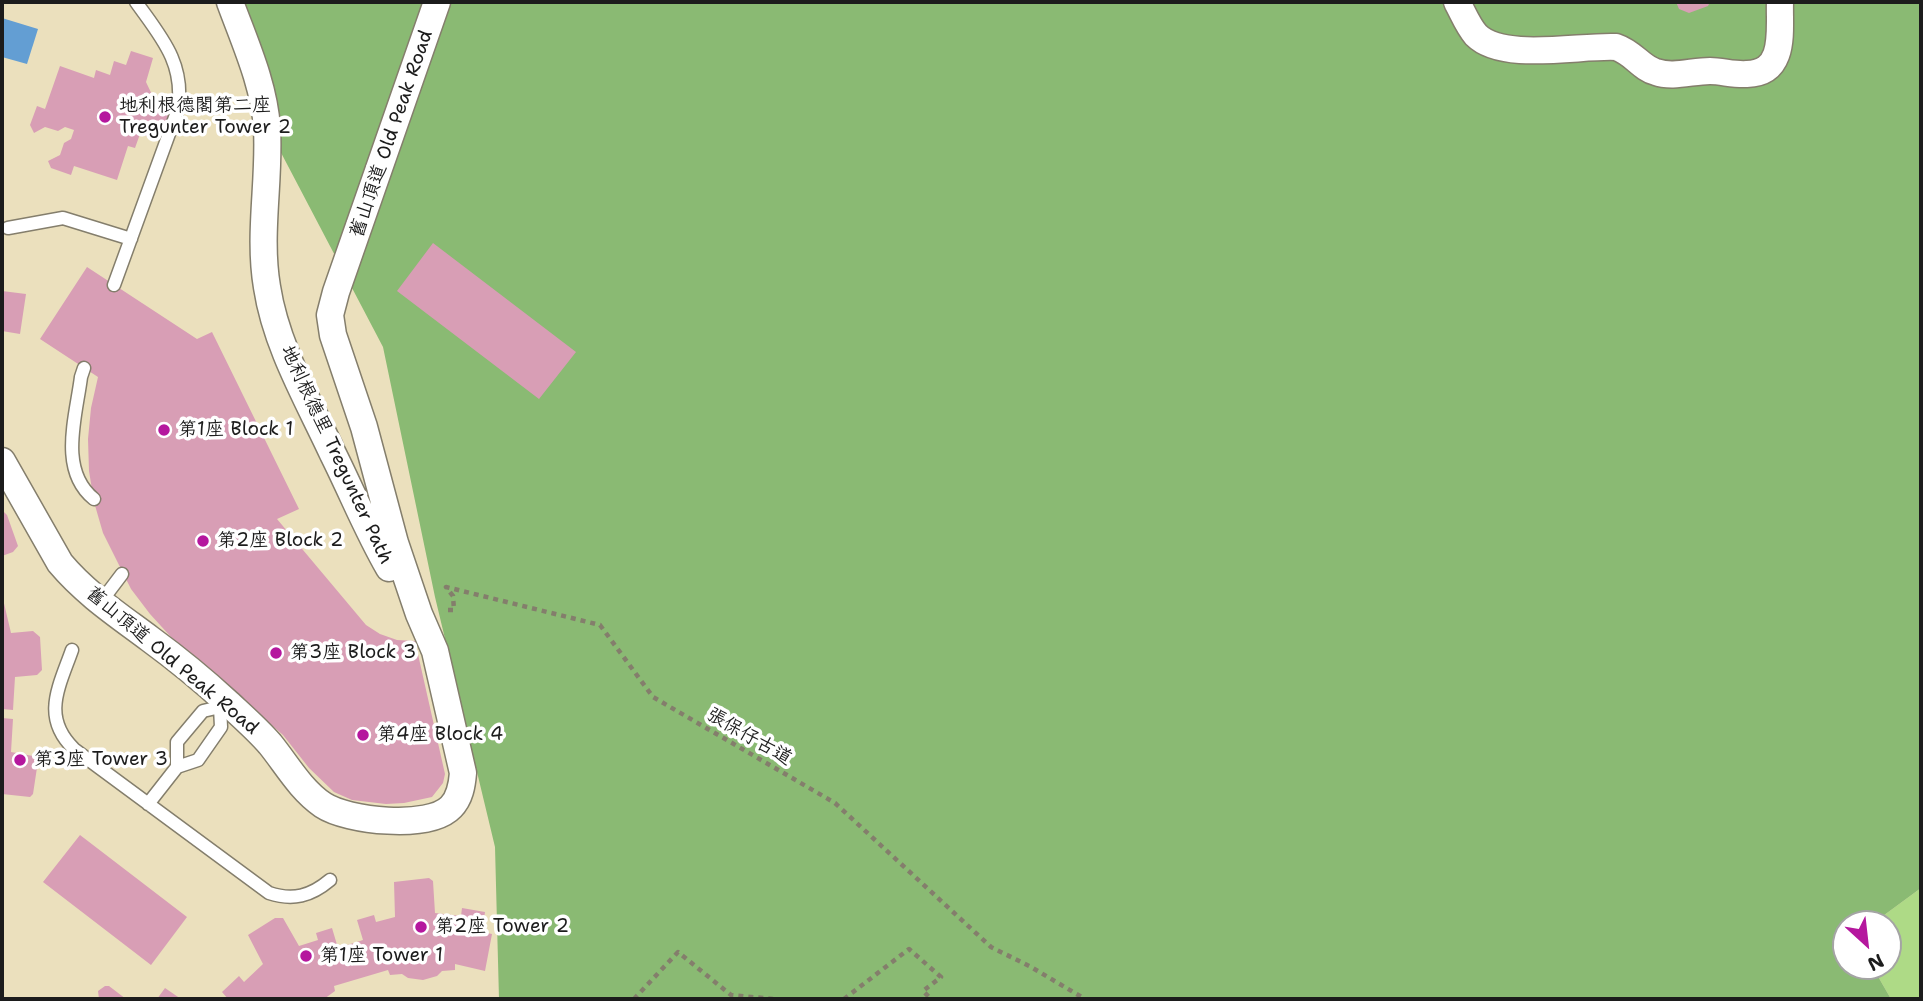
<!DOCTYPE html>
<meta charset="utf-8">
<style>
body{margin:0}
#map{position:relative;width:1923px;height:1001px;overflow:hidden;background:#ebe0bd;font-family:"Shantell Sans",sans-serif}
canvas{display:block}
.frame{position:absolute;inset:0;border:4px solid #1c1c1c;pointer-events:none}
.north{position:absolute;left:1832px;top:910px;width:70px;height:70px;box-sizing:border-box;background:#fff;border:2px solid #a4a4a4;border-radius:50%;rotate:153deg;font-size:19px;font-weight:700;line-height:28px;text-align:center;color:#1c1c1c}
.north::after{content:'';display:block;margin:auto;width:24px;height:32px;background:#b5179e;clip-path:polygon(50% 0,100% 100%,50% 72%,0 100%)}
</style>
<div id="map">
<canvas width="1923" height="1001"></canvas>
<div class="frame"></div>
<div class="north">N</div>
</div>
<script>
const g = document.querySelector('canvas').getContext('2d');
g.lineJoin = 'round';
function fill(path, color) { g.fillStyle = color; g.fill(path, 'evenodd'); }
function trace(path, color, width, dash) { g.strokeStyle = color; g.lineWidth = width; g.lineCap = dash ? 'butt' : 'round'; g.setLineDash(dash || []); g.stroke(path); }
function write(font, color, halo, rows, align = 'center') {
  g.font = font + ' "Shantell Sans","LXGW WenKai TC",sans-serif'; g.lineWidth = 7; g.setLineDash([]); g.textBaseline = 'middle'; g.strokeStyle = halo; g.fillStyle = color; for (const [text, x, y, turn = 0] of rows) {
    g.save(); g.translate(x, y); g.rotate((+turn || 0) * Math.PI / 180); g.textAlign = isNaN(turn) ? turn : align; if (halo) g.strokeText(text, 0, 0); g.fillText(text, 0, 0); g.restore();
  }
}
fill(new Path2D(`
 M1921 888V999H1891L1872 966H1888V924H1872Z`), '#aeda86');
fill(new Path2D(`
 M217 2H1921V888L1872 924H1846V966H1872L1891 999H499L495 847 435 597 383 347 267 126Z`), '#8aba73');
fill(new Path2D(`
 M2 18 38 29 27 64 2 57Z`), '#639ed3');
fill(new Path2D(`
 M1676 2H1710L1708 6 1689 13 1679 9Z
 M131 51 153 58 146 82 155 101 179 109 172 132 158 127 154 139 140 134 135 148 128 146 117 180 74 166 71 175 51 168 48 161 60 155 64 143 71 139 74 130 65 127 58 131 45 127 34 133 30 125 37 106 45 109 60 66 94 78 96 70 110 75 114 61 126 65Z
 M433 243 576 352 539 399 397 291Z
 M87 267 197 339 212 332 299 509 277 519 366 625 380 634 397 640 415 641 445 774 443 783 432 797 404 803 386 804 352 800 334 792 309 768 283 735 171 637 150 614 131 589 103 533 94 502 89 471 88 439 91 408 98 377 40 339Z
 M2 291 26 294 20 334 2 331Z
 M2 510 7 515 18 546 13 552 2 556Z
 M3 599 11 633 33 631 40 637 42 670 37 675 15 677 13 710 2 709Z
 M2 718 13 719 11 752 33 756 38 761 33 794 30 797 2 794Z
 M80 835 187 917 151 965 43 882Z
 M429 878 433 881 435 913 461 916 462 908 485 912 482 932 492 934 485 971 455 964V970L442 971 437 976 423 980 408 978 402 974 390 975 388 970 334 986 335 991 324 999H228L222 992 239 976 244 982 263 964 248 935 275 918H283L299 946 318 940 316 933 332 928 338 948 363 940 357 920 374 915 376 922 395 917 394 882Z
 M105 986H109L126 999H99L98 991Z
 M165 988 181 999H157Z`), '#d89eb5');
const lane = new Path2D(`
 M8 228 63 218 131 239
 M114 285 178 109C185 63 161 37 136 2
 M84 368 81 377C76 417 58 470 94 499
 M100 603 122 574
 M72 650C59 687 41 717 74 749L269 893C293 901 311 896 330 880
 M177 767V742L203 711 220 707
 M148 804 177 767 198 760 221 727 220 707 224 700`);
const street = new Path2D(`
 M230 2C245 43 264 84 267 128 270 181 258 234 267 287 276 346 308 400 333 454 352 492 368 532 389 568
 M1457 2C1463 13 1468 26 1476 35 1503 62 1580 45 1616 47 1634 53 1641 68 1656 72 1673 78 1692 71 1710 71 1722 71 1734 75 1747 74 1787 73 1779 30 1780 2
 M2 461 60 563C86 594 118 615 150 639 176 658 204 681 228 703 242 716 258 730 270 744 287 765 300 789 323 805 347 821 429 830 451 807 460 798 462 785 463 773L435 651 419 614 395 543 364 427 333 335 330 315 336 292 437 2`);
trace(lane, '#847e6c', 15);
trace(street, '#847e6c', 29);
trace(new Path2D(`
 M448 610H454L453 596 446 587 600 625 653 697 835 803 991 947 1031 967 1085 999
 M634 999 678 952 731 995 773 999
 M844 999 909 949 941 977 923 991 931 999`), '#847e6c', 4.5, [5, 5]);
trace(lane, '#fff', 12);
trace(street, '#fff', 26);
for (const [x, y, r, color] of [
 [105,117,7,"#b5179e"],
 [164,430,7,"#b5179e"],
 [203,541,7,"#b5179e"],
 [276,653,7,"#b5179e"],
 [363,735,7,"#b5179e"],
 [20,760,7,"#b5179e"],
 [421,927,7,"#b5179e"],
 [306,956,7,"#b5179e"]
]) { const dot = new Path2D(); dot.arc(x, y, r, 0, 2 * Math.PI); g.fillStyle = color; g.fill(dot); trace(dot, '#fff', 2.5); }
write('19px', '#1c1c1c', '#fff', [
 ["地利根德閣第二座",119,106],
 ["Tregunter Tower 2",119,128],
 ["第1座 Block 1",178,430],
 ["第2座 Block 2",217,541],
 ["第3座 Block 3",290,653],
 ["第4座 Block 4",377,735],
 ["第3座 Tower 3",34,760],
 ["第2座 Tower 2",435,927],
 ["第1座 Tower 1",320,956]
], 'left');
write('19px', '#1c1c1c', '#fff', [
 ["舊山頂道 Old Peak Road",392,134,-71],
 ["地利根德里 Tregunter Path",336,455,65],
 ["舊山頂道 Old Peak Road",172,661,40],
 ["張保仔古道",749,737,30]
]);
</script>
